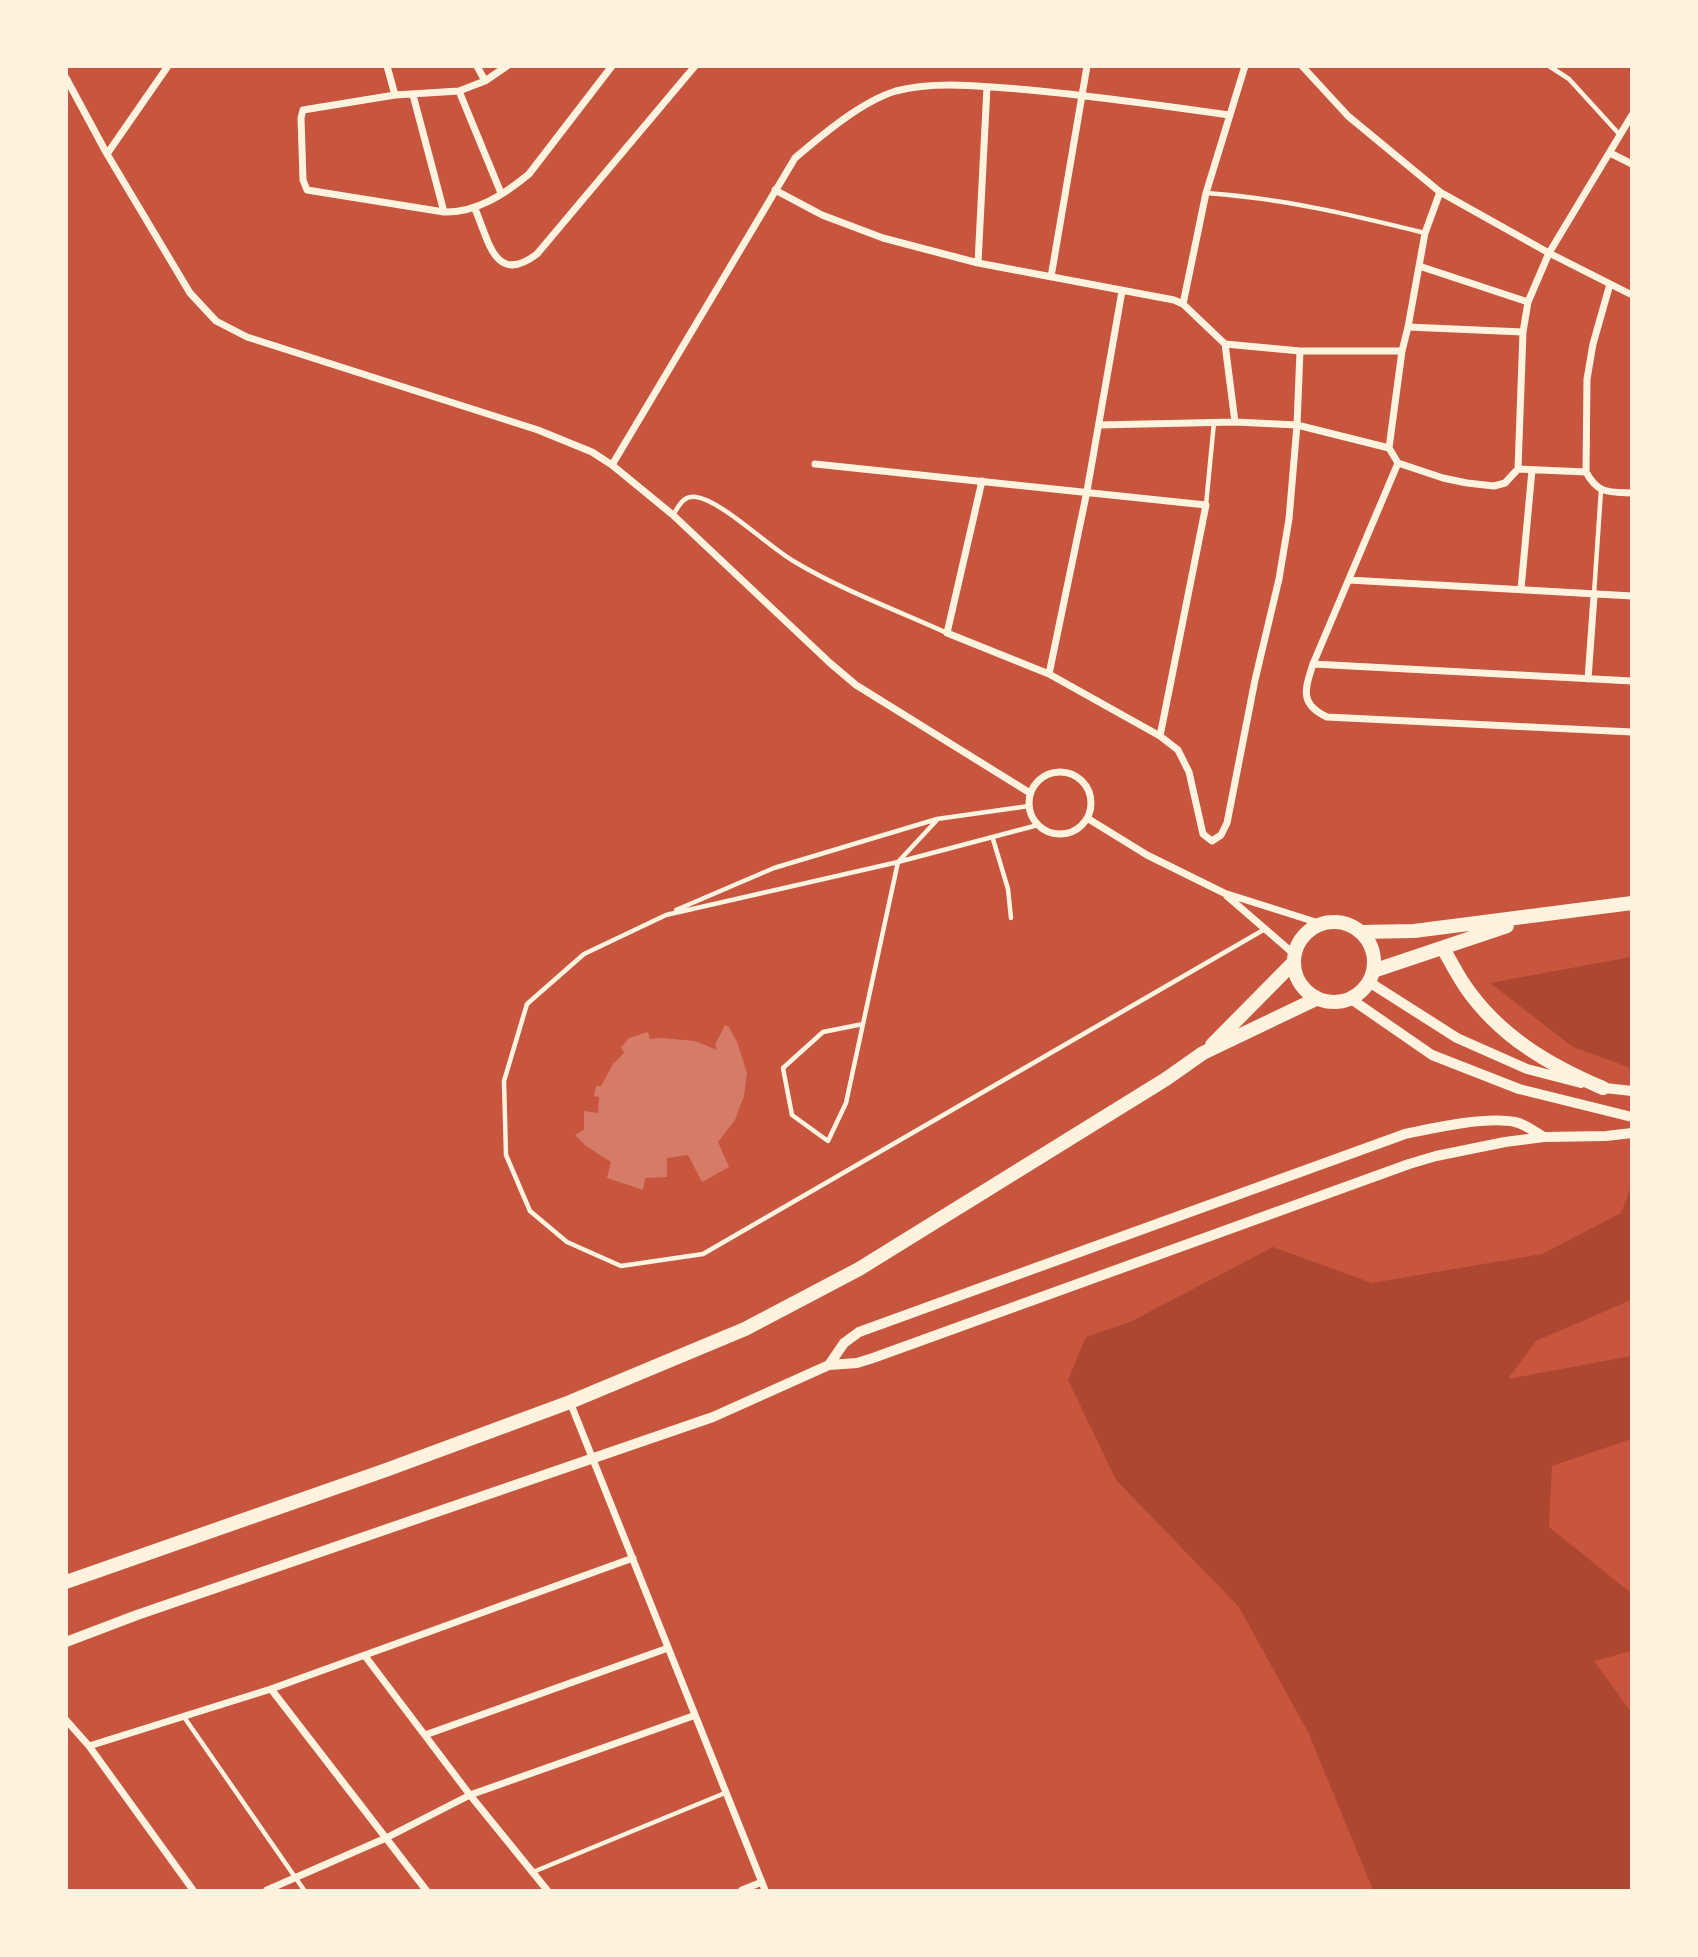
<!DOCTYPE html>
<style>
body{margin:0}
#map{position:relative;width:1698px;height:1957px;overflow:hidden;background:#c8553d;font-family:Quicksand,sans-serif}
canvas{display:block}
.frame{position:absolute;inset:0;border:68px solid #fff3e0;pointer-events:none}
</style>
<div id="map">
<canvas width="1698" height="1957"></canvas>
<div class="frame"></div>
</div>
<script>
const g = document.querySelector('canvas').getContext('2d');
g.lineJoin = 'round';
function fill(path, color) { g.fillStyle = color; g.fill(path, 'evenodd'); }
function trace(path, color, width, dash) { g.strokeStyle = color; g.lineWidth = width; g.lineCap = dash ? 'butt' : 'round'; g.setLineDash(dash || []); g.stroke(path); }
fill(new Path2D(`
 M1631 957V1068L1573 1047 1490 983Z
 M1631 1187V1300L1536 1341 1508 1379 1631 1356V1439L1552 1466 1549 1527 1631 1593V1651L1594 1661 1631 1712V1890H1373L1308 1732 1239 1607 1116 1480 1068 1380 1086 1337 1130 1322 1273 1247 1372 1283 1542 1254 1621 1213Z`), '#ae4732');
fill(new Path2D(`
 M725 1025 729 1027 737 1042 747 1073 744 1096 735 1120 718 1142 729 1167 702 1182 688 1155 667 1158V1177L645 1178 643 1190 607 1178 611 1162 586 1146 575 1135 584 1130V1111L598 1113 599 1097 594 1096 596 1086H601L613 1064 624 1053 621 1047 629 1038 648 1032 650 1039 661 1038 695 1041 717 1050 715 1045Z`), '#d67c66');
trace(new Path2D(`
 M1549 66 1569 79 1620 135
 M1206 193C1282 198 1352 215 1425 233
 M1206 505 1214 422
 M673 515C679 506 683 495 696 497 721 500 770 548 795 562 842 590 896 610 947 633
 M1594 594 1601 490
 M1038 825 898 862 666 915 584 954 527 1004 504 1081 506 1155 530 1211 567 1242 621 1266 703 1254 1265 929
 M993 839 1008 889 1011 918
 M676 910 774 868 937 819 1029 806
 M863 1024 846 1103 828 1141 792 1115 783 1068 823 1032Z
 M863 1024 898 862 937 820
 M184 1717 304 1890
 M533 1872 725 1793`), '#fff3e0', 4.5);
trace(new Path2D(`
 M387 66 395 95
 M477 66 485 81
 M507 66 485 81 459 91 395 95 303 110 301 118 303 180 307 190 444 212C476 213 505 194 529 174L612 66
 M1302 66 1348 116 1440 192 1549 253 1632 295
 M66 78 107 154 190 293 216 321 247 337 538 430 592 452 612 465 673 515 830 663 856 685 1030 793
 M459 91 501 193
 M413 95 444 212
 M1610 153 1632 164
 M107 154 168 66
 M775 190 822 215 883 238 978 263 1174 300 1183 304 1225 344 1235 422
 M475 209C489 241 495 286 537 254L695 66
 M978 263 987 87
 M1419 266 1528 302
 M1051 277 1087 66
 M1183 304 1206 193 1245 66
 M1408 327 1425 233 1440 192
 M1225 344 1300 351H1402L1408 327 1523 332
 M1099 425 1235 422 1297 425 1389 448 1398 463 1443 478 1467 483 1494 486 1505 483 1518 469 1586 472C1598 494 1608 492 1632 493
 M1389 448 1402 351
 M1398 463 1313 664C1305 689 1299 704 1327 717L1632 732
 M815 464 1206 505 1160 736
 M612 465 795 158C822 135 862 101 896 91 935 81 978 86 1018 89 1089 95 1159 105 1229 115
 M1518 469 1523 332 1528 302 1549 253 1632 115
 M1586 472 1587 379 1593 344 1610 284
 M982 481 947 633 1049 674 1160 736 1178 750 1189 772 1203 834 1212 841 1221 835 1227 823 1255 680 1279 579 1289 519 1297 425 1300 351
 M1349 580 1632 596
 M1521 589 1532 470
 M1313 664 1632 681
 M1049 674 1087 491 1122 291
 M1588 679 1594 596
 M1029 803a31 31 0 1 1 62 0a31 31 0 1 1-62 0Z
 M1087 818 1147 855 1224 893 1322 924
 M1227 896 1294 954
 M570 1402C635 1565 699 1728 765 1890
 M365 1656 470 1795 547 1890
 M271 1689 426 1890
 M66 1720 89 1746 193 1890
 M425 1735 668 1648
 M89 1746 271 1689 633 1558
 M267 1890 386 1838 470 1795 693 1716
 M742 1890 762 1882`), '#fff3e0', 7);
trace(new Path2D(`
 M1369 982 1457 1038 1527 1069 1581 1083
 M1351 999 1432 1055 1519 1089 1632 1117
 M1596 1087 1632 1091
 M829 1365 844 1343 859 1332 1405 1134C1433 1128 1487 1116 1515 1122 1525 1124 1535 1132 1544 1137
 M66 1642 137 1615 713 1417 829 1365 857 1363 873 1358 1409 1164 1436 1156 1505 1142 1544 1137 1606 1136 1632 1133`), '#fff3e0', 10);
trace(new Path2D(`
 M1294 962a40 40 0 1 1 80 0a40 40 0 1 1-80 0Z
 M1360 932 1414 931 1632 903
 M1443 948C1450 961 1457 974 1465 986 1499 1036 1549 1065 1603 1088
 M1373 971 1507 926
 M1212 1045 1293 963
 M66 1582 386 1470 570 1402 745 1329 859 1269 1166 1079 1203 1053 1316 999`), '#fff3e0', 14);
</script>
